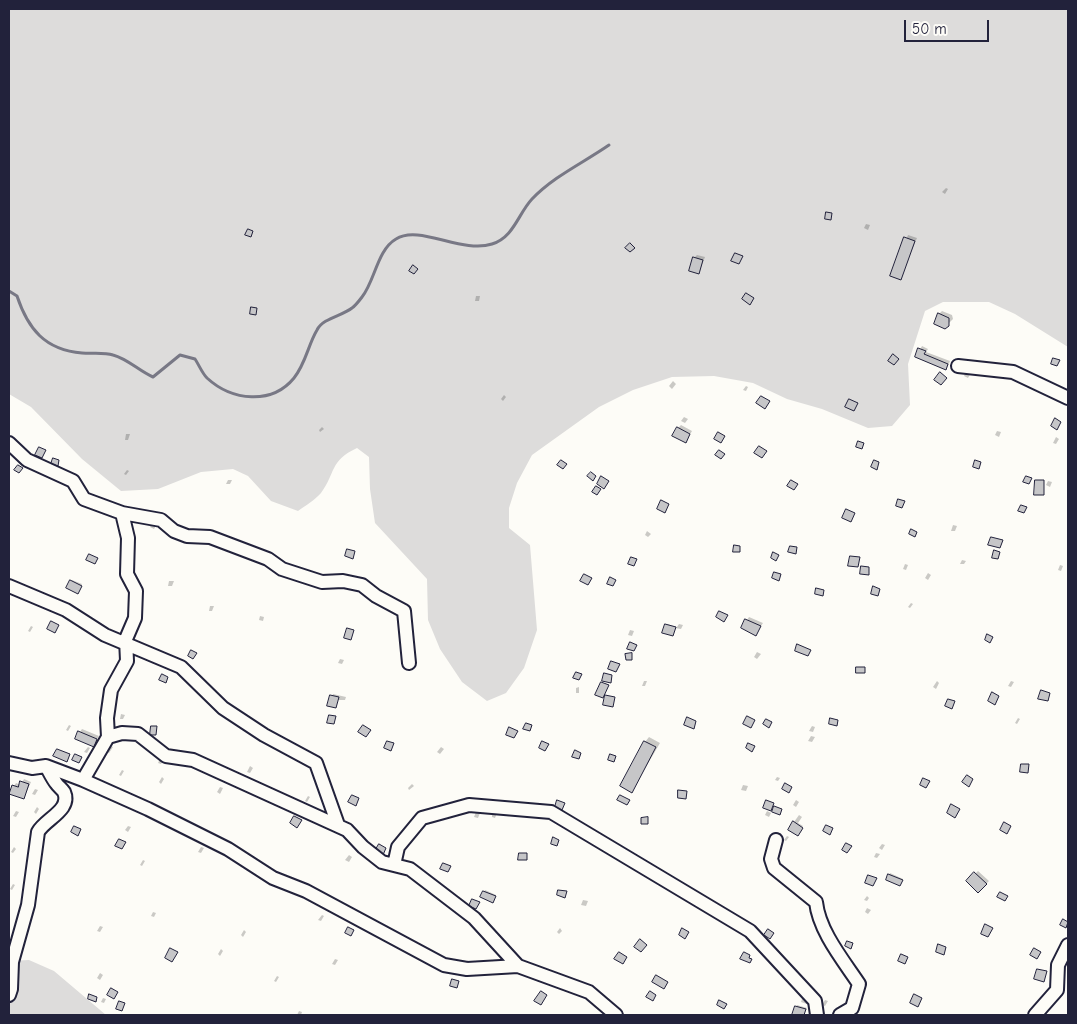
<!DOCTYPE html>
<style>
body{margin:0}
#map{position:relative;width:1077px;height:1024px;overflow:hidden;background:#fdfcf7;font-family:"Comic Neue",sans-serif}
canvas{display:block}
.frame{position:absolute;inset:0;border:10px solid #22223b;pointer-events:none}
.scale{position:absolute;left:904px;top:20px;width:85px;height:22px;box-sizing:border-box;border:2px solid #22223b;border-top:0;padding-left:6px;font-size:15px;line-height:18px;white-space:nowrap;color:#22223b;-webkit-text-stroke:4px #fdfcf7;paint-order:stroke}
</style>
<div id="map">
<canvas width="1077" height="1024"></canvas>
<div class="frame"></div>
<div class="scale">50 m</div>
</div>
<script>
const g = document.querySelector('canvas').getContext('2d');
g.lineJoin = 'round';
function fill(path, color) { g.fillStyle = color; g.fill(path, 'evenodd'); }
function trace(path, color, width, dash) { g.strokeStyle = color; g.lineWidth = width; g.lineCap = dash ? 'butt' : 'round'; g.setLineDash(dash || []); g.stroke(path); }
fill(new Path2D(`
 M9 9H1068V347L1015 314 989 302H943L925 311 908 364 910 405 892 426 868 428 822 409 787 399 753 383 714 376 672 377 633 390 599 407 532 455 517 483 509 508V528L530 545 537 630 524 668 506 693 487 701 462 682 440 649 428 620 427 579 375 523 370 489 369 457 357 448C329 461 336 473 321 493 315 500 305 506 298 511L271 501 248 476 233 469 201 472 158 489 121 491 82 459 31 407 9 394Z
 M29 960 54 971 106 1015H9V961Z`), '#dddcdb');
fill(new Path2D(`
 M946 188 948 189 945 194 942 192Z
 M866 224 870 225 868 230 864 228Z
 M908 235 917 238 900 278 892 275Z
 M697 255 705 257 699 272 694 258Z
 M480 296 479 301H475L476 296Z
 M942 311 952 315 953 319 945 327 939 314Z
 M922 346 928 349 926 352 950 361 948 366 945 369 916 357Z
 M967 370 972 371 968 378 964 376Z
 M673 381 676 384 672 389 669 386Z
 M746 386 748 387 746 391 743 390Z
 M504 395 506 397 503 401 501 399Z
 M684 417 688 419 685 423 681 421Z
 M681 425 692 431 686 442 678 428Z
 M322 427 324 429 320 432 319 430Z
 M997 431 1001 432 999 437 995 435Z
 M126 434H130L128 440H125Z
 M1056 437 1059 439 1056 444 1053 443Z
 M127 470 129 471 126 475 124 474Z
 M228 480H232L230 484H226Z
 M1048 481 1052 482 1050 487 1046 485Z
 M152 523 157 524 154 529 150 527Z
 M953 525 957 526 955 531H951Z
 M647 531 651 534 648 537 645 535Z
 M962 560 966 561 964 564H960Z
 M905 564 908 565 906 570 903 569Z
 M1060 565 1063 566 1061 571 1058 570Z
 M928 573 931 575 928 580 925 578Z
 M72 580 82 584 79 591 71 581Z
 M169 581H174L172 586H168Z
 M911 603 913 604 910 608 908 607Z
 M210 606H214L212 611H209Z
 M260 616 264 617 263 621 259 620Z
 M749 617 763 623 756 634 742 628Z
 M667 624 677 627 679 624 683 625 681 629 675 628 673 634Z
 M31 626 33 627 30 632 28 631Z
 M630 630 634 631 632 636 628 635Z
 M757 652 761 654 757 659 754 657Z
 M340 659 344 660 342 664 338 663Z
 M644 681H647L645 686H642Z
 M937 681 939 683 936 689 933 687Z
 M1011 681 1014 682 1011 687 1008 686Z
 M579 687V693H576V688Z
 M333 694 346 697 345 700H338L329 705Z
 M121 714 125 715 123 719H120Z
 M1018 718 1020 719 1017 724 1015 723Z
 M69 725 71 726 68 731 66 730Z
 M812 726 815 727 813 732 809 731Z
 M82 729 99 736 93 745 80 732Z
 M811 736 815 737 812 742 808 741Z
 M649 737 660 743 632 791 645 742Z
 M107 744 113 747 109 753 104 751Z
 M88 747 90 748 87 753 84 752Z
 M441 747 444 749 440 754 437 752Z
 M160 759H164L161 764 158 763Z
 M250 766 253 768 250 773 247 772Z
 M122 770 124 771 121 776 119 775Z
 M162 777 164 779 161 784 159 782Z
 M777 777 780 778 778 781 775 780Z
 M24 779 31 782 24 798 14 786 16 783 21 785Z
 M412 784 414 786 409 790 408 788Z
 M743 785 748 786 746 791 741 790Z
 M220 787 223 788 220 794 217 792Z
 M35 789 38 790 35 795 32 794Z
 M308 796 310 797 307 802 305 801Z
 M796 800 799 802 796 807 793 805Z
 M37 807 39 809 36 814 34 812Z
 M16 811 19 812 16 817 13 816Z
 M767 811 771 813 769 817 765 815Z
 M476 812 480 813 478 818 474 817Z
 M492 813H497L495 818 492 817Z
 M799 815 802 817 798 823 803 826 799 833 794 822Z
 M128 826 131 827 128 832 125 830Z
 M787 836 789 837 786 841 784 840Z
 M882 844 885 845 882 850 879 848Z
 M14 847 16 849 13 853 11 852Z
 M201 847 204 848 201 853 198 852Z
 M876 853 880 854 877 858 874 857Z
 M349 855 352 857 349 862 345 860Z
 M143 860 145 861 142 866 140 865Z
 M978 871 989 881 978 892 968 881Z
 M890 873 903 879 901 883 887 879Z
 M13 884 15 885 12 890 10 889Z
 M485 890 496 895 493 902 484 892Z
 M867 896 869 898 867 901 864 900Z
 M583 900 588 901 586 906 581 905Z
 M867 908 871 910 868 914 865 912Z
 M153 912 156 913 154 917 151 916Z
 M322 915 324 916 321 921 318 920Z
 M100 926 103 927 100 932 97 931Z
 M560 928 562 931 559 934 557 932Z
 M244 930 246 932 243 937 241 935Z
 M221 949 223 951 220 956 218 954Z
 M335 959 338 960 335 965 332 964Z
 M100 973 103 975 100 980 97 978Z
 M277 976 279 977 276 982 274 981Z
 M803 996 808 1002 807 1004 801 1002Z
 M103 998 106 999 104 1003 101 1002Z
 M825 1000 828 1001 825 1006 822 1005Z
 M797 1005 807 1008 804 1015H793Z
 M299 1011 302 1012 301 1015H297Z`), '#0003');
trace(new Path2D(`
 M9 291 17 296C28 329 45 350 82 353 92 354 104 352 113 355 128 359 139 371 153 377L180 355 195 359C199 365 202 373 207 378 232 401 272 405 294 378 306 363 308 345 317 330 323 318 342 316 352 308 355 306 359 301 362 297 375 281 377 250 396 239 419 224 462 254 492 244 514 237 518 214 532 199 554 176 583 163 609 145`), '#787885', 3);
const building = new Path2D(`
 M826 212 832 213 831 220 825 219Z
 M248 229 253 231 251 237 245 235Z
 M904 237 915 241 901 280 890 276Z
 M630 243 635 248 630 252 625 248Z
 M735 253 743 256 739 264 731 261Z
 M693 257 703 260 699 274 689 271Z
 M413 265 418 269 414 274 409 271Z
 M746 293 754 298 750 305 742 299Z
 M251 307 257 308 256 315 250 314Z
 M938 313 949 318V326L945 329 934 324Z
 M918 348 926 351 924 354 948 364 946 370 915 357Z
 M893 354 899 359 894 365 888 361Z
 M1053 358 1060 360 1057 366 1051 364Z
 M940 372 947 378 941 385 934 380Z
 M761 396 770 401 765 409 756 403Z
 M849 399 858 403 854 411 845 407Z
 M1055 418 1061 422 1057 430 1051 426Z
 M677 427 690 434 686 443 672 436Z
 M718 432 725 436 721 443 714 439Z
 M858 441 864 443 862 449 856 447Z
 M759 446 767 451 762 458 754 453Z
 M39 447 46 450 42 458 35 455Z
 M719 450 725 454 721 459 715 455Z
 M53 458 59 460 58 466 51 464Z
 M561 460 567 464 563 469 557 465Z
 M874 460 879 462 877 470 871 467Z
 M975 460 981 462 979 469 973 467Z
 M18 465 23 468 19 473 14 470Z
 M591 472 596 476 593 481 587 476Z
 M601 476 609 481 604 489 597 484Z
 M1026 476 1032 478 1029 484 1023 482Z
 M791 480 798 484 794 490 787 486Z
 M1035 480H1044V495H1034Z
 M596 486 601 489 597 495 592 492Z
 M898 499 905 501 902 508 896 506Z
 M661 500 669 504 665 513 657 509Z
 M1021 505 1027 507 1024 513 1018 511Z
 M846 509 855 513 851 522 842 518Z
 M911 529 917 532 915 537 909 534Z
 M991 537 1003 540 1000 548 988 545Z
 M734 545 740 546V552H733Z
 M790 546 797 547 796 554 788 552Z
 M347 549 355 551 353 559 345 556Z
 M994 550 1000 552 998 559 992 558Z
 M773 552 779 555 776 561 771 558Z
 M89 554 98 558 95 564 86 560Z
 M850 556 860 557 858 567 848 566Z
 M631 557 637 559 634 566 628 564Z
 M861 566 869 567V575L860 574Z
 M774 572 781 574 779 581 772 578Z
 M584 574 592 578 588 585 580 581Z
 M610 577 616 580 613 586 607 584Z
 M70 580 82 586 78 594 66 588Z
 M873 586 880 589 878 596 871 594Z
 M816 588 824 590 823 596 815 594Z
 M719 611 728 615 724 622 716 617Z
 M745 619 761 626 756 636 741 628Z
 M51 621 59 625 55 633 47 629Z
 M665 624 676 627 673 636 662 633Z
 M347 628 354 630 351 640 344 638Z
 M987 634 993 637 990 643 985 640Z
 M630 642 637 645 634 651 627 649Z
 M797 644 811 650 808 656 795 651Z
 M191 650 197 653 193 659 188 656Z
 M632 653V660H626L625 654Z
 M611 661 620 664 616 672 608 669Z
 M856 667H865V673H856Z
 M576 672 582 674 579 680 573 678Z
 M604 673 612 675 611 683 602 681Z
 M162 674 168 677 166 683 159 680Z
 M601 682 609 685 603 698 595 695Z
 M1041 690 1050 693 1048 701 1038 699Z
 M992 692 999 696 995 705 988 701Z
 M330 695 339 697 336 708 327 706Z
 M605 695 615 697 613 707 603 705Z
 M948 699 955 701 952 709 945 706Z
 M329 715 336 716 334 724 327 723Z
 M747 716 755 720 751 728 743 724Z
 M687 717 696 721 694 729 684 725Z
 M830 718 838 720 837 726 829 724Z
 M766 719 772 722 769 728 763 724Z
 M526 723 532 725 530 731 523 729Z
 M363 725 371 730 366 737 358 732Z
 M151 726H157L156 735H150Z
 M509 727 518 731 514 738 506 735Z
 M78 731 97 739 94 747 75 739Z
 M387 741 394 743 391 751 384 748Z
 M542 741 549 744 545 751 539 748Z
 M644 741 656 747 632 793 620 786Z
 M748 743 755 746 752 752 746 748Z
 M57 749 70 754 67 762 53 756Z
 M575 750 581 753 579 759 572 757Z
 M75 754 82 757 79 763 72 760Z
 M610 754 616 756 614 762 608 760Z
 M1021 764H1029L1028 773 1020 772Z
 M967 775 973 779 969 787 962 782Z
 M923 778 930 781 926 788 920 785Z
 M20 781 29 784 24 799 9 794 12 785 18 787Z
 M785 783 792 787 789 793 782 789Z
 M678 790 687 791 686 799 678 798Z
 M352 795 359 798 356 806 348 802Z
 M620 795 630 800 627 805 617 800Z
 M557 800 565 803 562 810 555 807Z
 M766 800 774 803 771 811 763 808Z
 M951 804 960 809 955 818 947 813Z
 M774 806 782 809 780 815 772 812Z
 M294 816 302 820 297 828 290 823Z
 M648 817V824H641V818Z
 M793 821 803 828 798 836 788 830Z
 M1004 822 1011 826 1007 834 1000 830Z
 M826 825 833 828 830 835 823 831Z
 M74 826 81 829 78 836 71 832Z
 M553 837 559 840 557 846 551 844Z
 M119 839 126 842 122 849 115 846Z
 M846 843 852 846 847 853 842 850Z
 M379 844 386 848 383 855 375 851Z
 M519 853H527V860H518Z
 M443 863 451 866 448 872 440 869Z
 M974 872 987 884 978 893 966 881Z
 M888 874 903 880 900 886 886 880Z
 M868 875 877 878 873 886 865 883Z
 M558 890 567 891 565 898 557 895Z
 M483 891 496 896 493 903 480 897Z
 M1000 892 1008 896 1005 901 997 897Z
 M472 899 480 902 476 909 469 906Z
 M1063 919 1068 922 1066 928 1060 925Z
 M985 924 993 928 988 937 981 934Z
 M348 927 354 930 351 936 345 933Z
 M682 928 689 932 685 939 679 935Z
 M768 929 774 933 770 939 764 935Z
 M640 939 647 945 641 952 634 947Z
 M847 941 853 943 851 949 845 946Z
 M938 944 946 947 944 955 936 952Z
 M170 948 178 952 172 962 165 958Z
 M1034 948 1041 952 1037 959 1030 955Z
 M619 952 627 957 623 964 614 959Z
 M744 952 750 955 749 958 752 959 750 963 740 959Z
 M901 954 908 957 905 964 898 961Z
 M1037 969 1047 971 1044 982 1034 979Z
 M656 975 668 982 664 989 652 982Z
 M452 979 459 981 457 988 450 986Z
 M111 988 118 992 114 999 107 995Z
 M541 991 547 995 541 1005 534 1001Z
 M650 991 656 995 653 1001 646 997Z
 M89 994 97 997 96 1002 88 999Z
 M914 994 922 998 918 1007 910 1003Z
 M719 1000 727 1004 724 1009 717 1005Z
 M119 1001 125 1003 122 1011 116 1009Z
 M795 1006 806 1009 804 1015H792Z`);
fill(building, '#c6c6c8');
trace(building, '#22223b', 1);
const minor = new Path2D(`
 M958 366 1013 372 1068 398
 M9 443 27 460 73 481 84 499 122 513 161 520 174 531 187 536 210 537 268 559 282 569 322 582 343 581 362 585 376 596 404 611 409 663
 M9 586 66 610 105 635 181 667 223 708 264 735 316 763 338 825
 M108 737 107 718 111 690 127 661 126 639 135 618 136 591 127 574 128 538 122 513
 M9 763 32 768 46 766 83 780 108 737 122 733 138 734 166 756 193 760 347 830 363 847 382 862 410 869 474 918 518 966 589 992 616 1015
 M83 780 148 809 228 849 273 878 306 891 444 965 467 969 518 966
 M776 840 771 859 774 868 816 902C819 931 843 960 859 984L852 1008 840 1015
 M394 865 398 847 422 818 469 805 551 812 750 931 815 1001 817 1015
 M9 995 11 989 12 962 28 905 38 832C45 819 72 810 64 792 62 789 58 786 56 783 52 778 49 771 46 766
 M1035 1015 1057 990 1058 965 1068 945`);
trace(minor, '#22223b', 16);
trace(minor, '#fdfcf7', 12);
</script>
